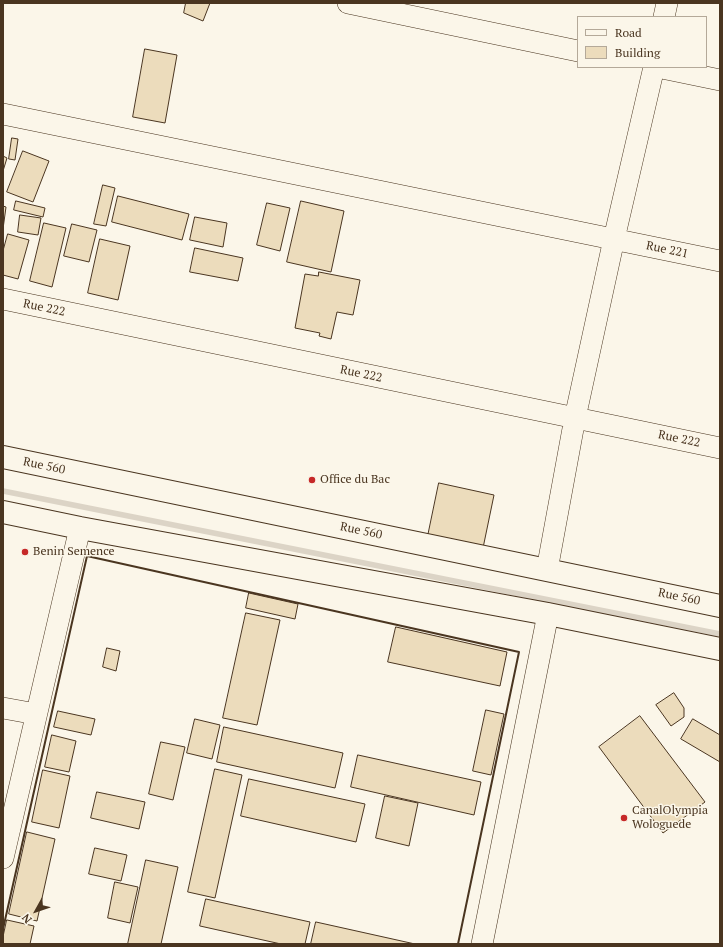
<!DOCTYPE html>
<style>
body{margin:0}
#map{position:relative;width:723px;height:947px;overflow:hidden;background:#fbf6e9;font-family:"PT Serif",serif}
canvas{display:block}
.frame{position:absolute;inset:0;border:4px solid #4a3520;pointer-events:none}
.legend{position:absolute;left:577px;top:16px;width:130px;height:52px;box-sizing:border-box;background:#fbf6e9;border:1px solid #b4a999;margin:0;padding:5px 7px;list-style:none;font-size:12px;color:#4a3520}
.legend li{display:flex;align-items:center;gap:8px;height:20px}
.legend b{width:20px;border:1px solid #b4a999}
.north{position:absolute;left:16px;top:891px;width:40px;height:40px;-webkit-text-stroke:3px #fbf6e9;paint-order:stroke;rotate:230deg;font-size:11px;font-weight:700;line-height:16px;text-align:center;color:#4a3520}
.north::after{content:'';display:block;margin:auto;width:14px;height:18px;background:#4a3520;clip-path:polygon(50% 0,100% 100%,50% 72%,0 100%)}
</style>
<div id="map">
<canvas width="723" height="947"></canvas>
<div class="frame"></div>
<ul class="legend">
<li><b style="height:5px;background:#fbf6e9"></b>Road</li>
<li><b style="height:11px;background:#ecdcbc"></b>Building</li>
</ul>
<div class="north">N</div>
</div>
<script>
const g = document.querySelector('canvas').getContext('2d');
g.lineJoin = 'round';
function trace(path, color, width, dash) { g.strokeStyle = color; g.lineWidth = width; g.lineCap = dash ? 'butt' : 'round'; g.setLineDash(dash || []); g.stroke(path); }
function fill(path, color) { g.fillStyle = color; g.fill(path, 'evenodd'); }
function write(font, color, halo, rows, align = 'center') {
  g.font = font + ' "PT Serif",serif'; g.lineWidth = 3; g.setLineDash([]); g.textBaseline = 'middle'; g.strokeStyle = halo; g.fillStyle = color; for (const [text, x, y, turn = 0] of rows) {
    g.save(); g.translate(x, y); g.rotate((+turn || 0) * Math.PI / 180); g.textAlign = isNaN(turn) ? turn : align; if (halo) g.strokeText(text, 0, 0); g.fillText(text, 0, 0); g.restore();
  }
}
trace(new Path2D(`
 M3 491 720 634`), '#dcd4c6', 5.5);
const building = new Path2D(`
 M186 3H210L203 21 184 13Z
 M145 49 177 55 165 123 133 117Z
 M12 138 18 139 15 160 9 159Z
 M23 151 49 161 33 202 7 192Z
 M3 156 7 158 3 171Z
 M103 185 115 188 106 226 94 224Z
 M118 196 189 214 182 240 112 222Z
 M16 201 45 208 43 217 14 210Z
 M301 201 344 211 331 272 287 262Z
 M267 203 290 208 280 251 257 245Z
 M3 206 6 207 3 229Z
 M20 215 41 218 38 235 18 232Z
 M195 217 227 223 223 247 190 240Z
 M44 223 66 228 52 287 30 281Z
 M72 224 97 230 89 262 64 256Z
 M8 234 29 240 18 279 3 275V251Z
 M100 239 130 246 118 300 88 293Z
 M195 248 243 258 238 281 190 272Z
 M319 272 360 280 353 315 337 312 331 339 319 336 320 333 295 328 305 274 318 276Z
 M439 483 494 495 483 548 428 536Z
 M249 593 298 604 295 619 246 608Z
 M246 613 280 620 257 725 223 718Z
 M396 627 507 652 500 686 388 662Z
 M107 648 120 651 116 671 103 667Z
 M674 693 684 708V717L671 726 656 705Z
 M486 710 504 714 491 775 473 771Z
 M58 711 95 719 91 735 54 727Z
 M640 716 705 802 663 833 599 747Z
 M195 719 220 725 212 759 187 753Z
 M693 719 720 735V762L681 739Z
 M224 727 343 753 335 788 217 762Z
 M52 735 76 741 69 772 45 767Z
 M161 742 185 747 173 800 149 794Z
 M358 755 481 782 474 815 351 787Z
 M215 769 242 775 215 898 188 892Z
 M43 770 70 776 59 828 32 822Z
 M249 779 365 804 356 842 241 816Z
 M97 792 145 802 139 829 91 818Z
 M385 796 418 803 409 846 376 838Z
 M27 832 55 839 37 921 9 914Z
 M95 848 127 855 121 881 89 874Z
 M146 860 178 867 161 944H128Z
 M115 882 138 887 130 923 108 918Z
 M206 899 310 922 305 944H281L200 926Z
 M7 920 34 926 30 944H3V937Z
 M316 922 415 944H311Z`);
fill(building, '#ecdcbc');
trace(building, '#4a3520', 1);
const minor = new Path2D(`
 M348 3 578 51
 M664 17 667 3
 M657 67 720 80
 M3 114 720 261
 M3 299 720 448
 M547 570 575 418 614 239 654 67
 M3 708 36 714
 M3 858 80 528
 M482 944 548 614`);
const major = new Path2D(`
 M3 457 720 606
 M3 512 80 528 548 614 720 649`);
trace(minor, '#4a3520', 22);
trace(major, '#4a3520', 24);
trace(minor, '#fbf6e9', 21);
trace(major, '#fbf6e9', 22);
trace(new Path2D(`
 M3 929 87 556 519 652 458 944`), '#4a3520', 2);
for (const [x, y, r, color] of [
 [312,480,4,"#c62828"],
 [25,552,4,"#c62828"],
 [624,818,4,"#c62828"]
]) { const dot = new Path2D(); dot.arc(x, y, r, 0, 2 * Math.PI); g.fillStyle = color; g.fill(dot); trace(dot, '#fbf6e9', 1.5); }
write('12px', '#4a3520', '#fbf6e9', [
 ["Rue 221",667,250,12],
 ["Rue 222",44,308,12],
 ["Rue 222",361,374,12],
 ["Rue 222",679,439,12],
 ["Rue 560",44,466,12],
 ["Rue 560",361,531,12],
 ["Rue 560",679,597,12]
]);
write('12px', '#4a3520', '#fbf6e9', [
 ["Office du Bac",320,480],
 ["Benin Semence",33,552],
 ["CanalOlympia",632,811],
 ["Wologuede",632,825]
], 'left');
</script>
